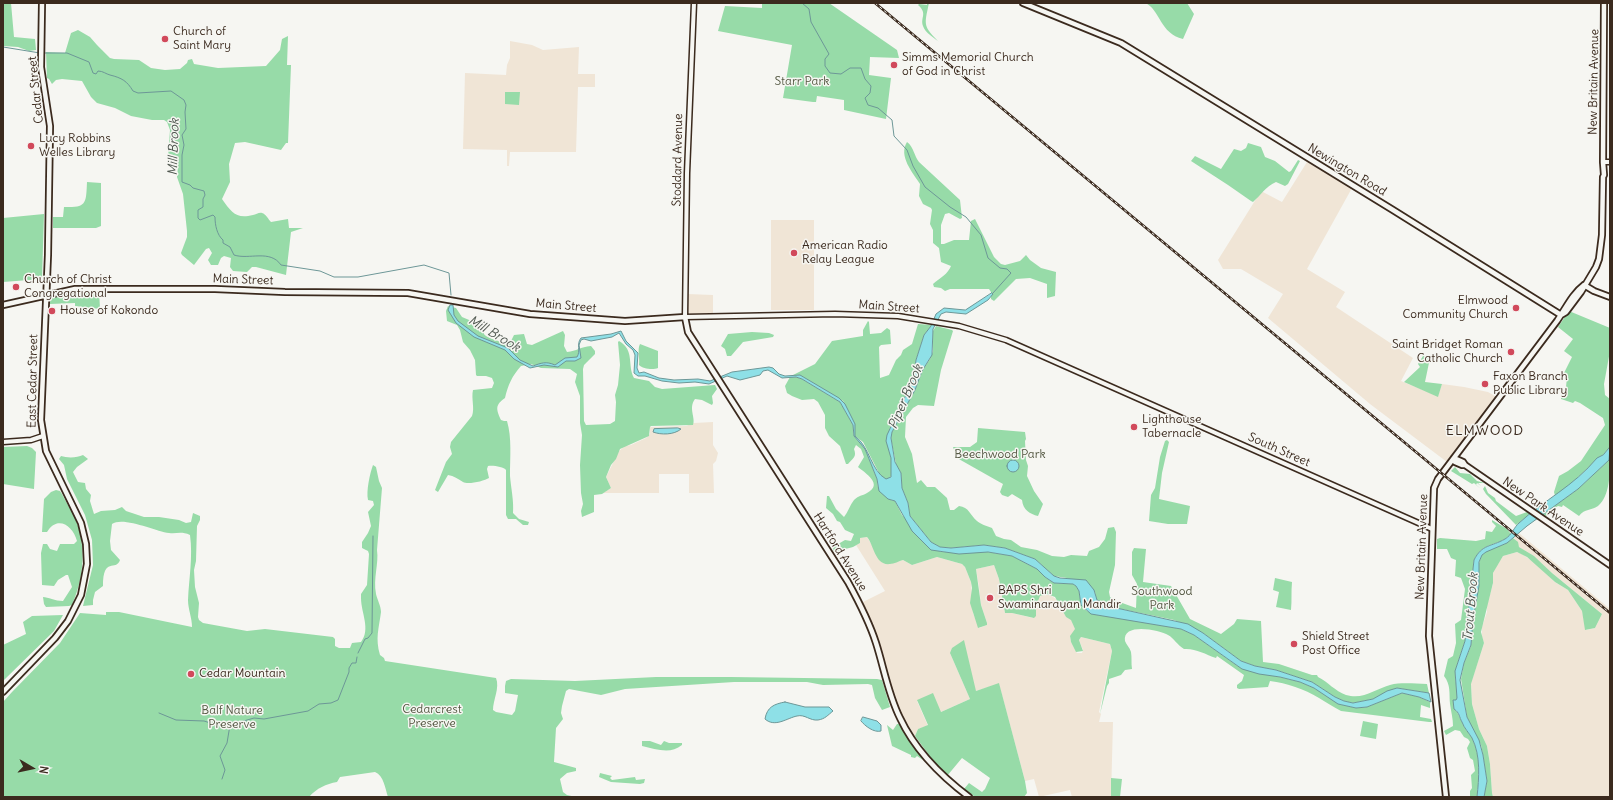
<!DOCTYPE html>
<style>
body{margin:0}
#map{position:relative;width:1613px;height:800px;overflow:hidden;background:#f6f6f2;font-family:Delius,sans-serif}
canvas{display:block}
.frame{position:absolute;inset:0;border:4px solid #3b2a1e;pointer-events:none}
.north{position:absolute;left:12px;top:748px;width:40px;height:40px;-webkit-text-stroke:3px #f6f6f2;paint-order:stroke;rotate:99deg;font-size:11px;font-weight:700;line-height:16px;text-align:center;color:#3b2a1e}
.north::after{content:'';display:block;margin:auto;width:14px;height:18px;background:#3b2a1e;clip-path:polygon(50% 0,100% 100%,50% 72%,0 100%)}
</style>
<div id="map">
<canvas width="1613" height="800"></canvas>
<div class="frame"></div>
<div class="north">N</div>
</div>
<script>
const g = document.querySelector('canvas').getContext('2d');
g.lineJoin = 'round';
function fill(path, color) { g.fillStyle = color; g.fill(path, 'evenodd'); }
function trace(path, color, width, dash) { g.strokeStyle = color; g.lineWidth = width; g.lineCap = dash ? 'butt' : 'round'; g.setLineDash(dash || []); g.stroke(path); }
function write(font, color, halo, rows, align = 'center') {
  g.font = font + ' Delius,sans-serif'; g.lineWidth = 3; g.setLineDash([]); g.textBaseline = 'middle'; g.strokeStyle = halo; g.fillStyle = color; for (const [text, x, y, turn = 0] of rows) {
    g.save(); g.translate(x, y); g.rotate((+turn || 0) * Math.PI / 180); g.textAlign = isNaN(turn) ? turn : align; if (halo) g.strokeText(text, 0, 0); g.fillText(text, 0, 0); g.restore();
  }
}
fill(new Path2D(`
 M510 41 532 45 543 50 579 47 578 74H595V87H578L576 152H510L509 166H507V150L463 149 465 73 506 75 507 65 510 58Z
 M1307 162 1352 188 1307 269 1345 292 1336 307 1413 358 1401 381 1438 396 1442 384 1464 387 1488 392 1497 397 1447 462 1370 404 1268 318 1283 294 1241 269H1223L1218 260 1261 191 1282 202Z
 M771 220H814V310H771Z
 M687 294 713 295V313L691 314 687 313Z
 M713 422V445L718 453 716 461 713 464 714 493H689V474H659V493H603L611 488 606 477 619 451 625 446 631 445 646 438 650 434V427L686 426 694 423Z
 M1519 533 1610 609V797H1493L1492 793 1490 764 1487 746 1479 729 1472 704 1471 683 1484 643 1482 637V627L1487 612V605L1493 584V573L1496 567 1503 556 1517 552 1522 554 1535 563 1555 582 1568 590 1582 611 1586 630 1595 628 1602 614 1552 573 1538 560 1519 547 1515 539 1513 538Z
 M867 537 883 563 889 564 903 560 912 565 937 557 962 564 965 567 971 582 973 613 979 628 987 625V623L981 605 979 587 976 569 994 565 999 579 1005 613H1012L1033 618 1036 614V606L1039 597 1042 595H1050L1056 599 1066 617 1071 619 1074 626 1076 630 1070 637 1071 642 1077 653H1082L1083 650 1079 640 1081 637 1110 644 1112 651 1099 712 1101 714 1099 722H1113L1111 797H1072L1070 790 1039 797 1034 779 1025 781 999 684 976 691 950 653 970 699 941 712 917 701 928 726 918 729 915 736 901 714 891 688 880 648 863 602 885 591 856 545 860 543V538Z`), '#f0e5d6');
fill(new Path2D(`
 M3 3H11L14 37 35 39 36 50 29 51 18 47 3 46Z
 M762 3H829L897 50 899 58 870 57 869 75 891 78 886 119 844 110V100L817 96 816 102H813L783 98 792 45 718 31 725 6 762 8Z
 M927 3H929C924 26 923 26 940 43 935 38 925 33 923 26 920 17 928 14 918 5L919 4 927 5Z
 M1145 3H1187L1194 14 1183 39C1160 34 1160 9 1145 3Z
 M78 30 90 37 97 45 110 58 114 59 139 60 151 68 165 70 180 69 187 63 188 60 192 59 194 64 218 68 266 66 280 50 282 39 288 36 287 65H291L288 143H286L281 150 245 142 235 143 229 164 230 182 222 199C232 213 236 219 253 215 256 215 259 212 262 213 266 214 268 219 271 222L288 219 289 228H303L291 232 286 275 256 267H252L247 272 233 271 230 267 231 258 224 256 221 258 218 265H211L208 260 212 253 209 248 206 249 194 265 182 255 181 253 187 237V231L183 194 177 177 178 167 175 158H168L170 130 167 122 164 120H152L131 116 115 108 97 103 91 97 82 81 62 79 56 80 52 84 49 79 47 78 46 52 65 53 71 33Z
 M505 92H520L519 105 505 104Z
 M907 142C914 147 914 156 919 162L960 200 962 218 960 219 949 213 945 214 941 225V244H944L954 240H969L971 221 975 219 994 257 1001 264 1005 265 1020 261 1026 255 1030 260 1041 268 1056 272 1055 296 1047 298V284L1030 278 1016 279 994 301 991 299V292L989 289H950L945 291 941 288 934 287 933 284C940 278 948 274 951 266L941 262 939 248 933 243V230L930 224 932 210 931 208 923 204 919 196 920 184C913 173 898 156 907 142Z
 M1248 143 1261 147 1265 157 1275 161 1289 172 1291 171 1298 160 1300 161 1288 184 1285 186 1276 182C1265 187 1261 195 1253 202L1251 201 1228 185 1191 161 1195 156 1221 169 1234 149 1241 151 1246 148Z
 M87 182 101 183V226L96 228H53V217H63L64 207C87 208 86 203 87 182Z
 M44 214 42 279 3 282V218Z
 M99 290 100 309 75 306V303L50 304 49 298C66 292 81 291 99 290Z
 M448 306 456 308 462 317 481 325C483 328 483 331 484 334 486 338 506 344 510 343L514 335 524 334 527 344 532 345 563 331 565 335 564 346 567 352C577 351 580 347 591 346L595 351V354L584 365 583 369 584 421 586 425 610 424 615 421 616 402 615 395 618 385 620 365 618 342 619 341C635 350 627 365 634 378L649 381 655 387 662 389 715 385 717 389 712 396 713 403 712 405 702 400 695 399C688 408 696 418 693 425L651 426 650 427 649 436 620 449 616 459 611 465 606 477 611 488 602 494 594 495V512L582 517 581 511 583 504 581 493 580 465 582 435 580 423V396L575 382 577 374 570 369 541 368 531 364 521 366C512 376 508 385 505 398 495 405 496 409 501 420L504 421H507C512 438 510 457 510 476 511 488 514 501 513 513L519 519 529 522 528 525H523L516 519H508L506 515V470C504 467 493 465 488 466L487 469 489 478C484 481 468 485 463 482 458 479 454 476 448 475L438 492 435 490 446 462 452 454 450 447 451 442 472 416C475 408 471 399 473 390L492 388 494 383 492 378 486 376H477L476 375 475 360 470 350 463 342 460 330 457 325 447 321 446 311Z
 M1569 311 1610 328V351L1604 384 1605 395 1610 399V447L1603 455 1596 460 1567 488 1555 496 1554 492 1559 476 1568 471 1581 461 1605 425 1603 418 1580 403 1575 401 1573 403 1561 399V397L1566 387 1567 377 1564 373 1572 357 1564 351 1573 339 1558 327Z
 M868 321 869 322 870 334 881 333 887 328 890 330 891 344 881 345 879 347 880 378 889 375 896 360 901 355 903 350 912 344 918 324 932 325 924 335 916 360 913 380 890 427 889 450 891 458V476L888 479H884L880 475 863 442 855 436V426L843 401 803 377 793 375 815 364 832 341 863 336V330Z
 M936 326 952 330 953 331 941 370 934 406 918 405 913 408 906 417 905 437 912 454 917 483 921 480 927 487H935L947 498 950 510H954L959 506C969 507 970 515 977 521 980 524 987 526 992 528L996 536 1004 539 1011 540 1021 547 1037 550 1052 556 1064 557 1071 555 1087 556 1089 551 1099 547 1105 539 1108 528 1114 527 1116 532 1115 565 1109 592 1110 597 1114 600 1136 608 1137 584 1132 575V552L1134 548 1146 549 1143 582 1171 586 1190 619 1221 634 1234 624 1237 619 1261 621 1263 662 1279 664 1312 675H1317L1318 677C1328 682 1335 691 1346 695 1364 700 1375 689 1390 685 1402 682 1415 684 1427 684L1429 693 1397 688 1373 699 1353 703 1344 701 1335 697 1312 682 1276 670 1255 666 1241 661 1203 633 1174 620 1112 607 1100 603 1096 599 1095 592 1067 578 1054 576 1035 559 1005 548 984 545 951 548 940 547 931 542 910 516 908 503 902 488 901 473 896 464 891 438 892 432 915 390 922 371 930 359 933 351V331Z
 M752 332 769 333 774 335 773 337 743 342 731 356H727L725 349 721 346 728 334Z
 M640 344 658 351V368C653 370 643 369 639 365 640 358 637 350 640 344Z
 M1423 356 1430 358 1425 382 1442 384 1438 397 1404 382 1420 367 1418 364Z
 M790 377H796L802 379 840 402 853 425 854 436 865 449 877 479 878 487 891 500 895 501 902 515 941 552H988L1012 556 1037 569 1045 577 1054 583 1073 584 1076 586 1079 591 1081 605 1087 611 1098 615 1116 617 1181 629 1194 635 1239 667 1300 682 1314 688 1339 704 1356 708 1367 707 1402 693 1419 697 1430 702V708L1421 705 1420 717 1431 719 1432 722H1429L1341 711C1333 707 1326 702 1319 698 1304 689 1287 683 1270 681L1268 687 1239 689 1237 688V685L1242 681 1244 675 1217 656 1216 658C1205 654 1195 648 1184 649 1177 645 1174 638 1168 635 1160 630 1122 622 1125 641 1126 644 1130 648 1131 652 1132 658 1131 663 1132 669L1125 670 1121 675 1109 679V683L1107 686 1100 714 1112 651 1110 644 1081 637 1079 640 1083 651 1076 652 1071 642 1070 636 1075 629 1071 620 1066 617 1055 597 1047 594 1040 596 1036 606V616L1034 618 1012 613H1005L999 579 994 565 976 569 981 605 987 623V625L978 628 970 603 972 588 971 582 965 567 962 564 937 557 912 565 903 560C899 561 894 564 890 564 875 566 874 545 867 537L860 538V543L853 547 834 552 833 547 845 540 851 541 854 534 845 530 840 522 837 521 833 514 826 508 827 496H829L836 509 844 517C848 512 850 505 854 500 859 495 862 496 867 493 884 484 865 473 858 467L864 457 861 449 856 445 854 449C857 457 853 458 848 464H846L840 446 829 436 825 428V415L818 402 814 399 802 400 792 396 787 393 785 386Z
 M978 428 1025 432 1026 439 1025 441 1026 460 1028 466 1027 476 1034 491 1043 504 1038 516C1030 514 1023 510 1022 500L1012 494 1008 497 1002 495 1000 492 1003 484 957 458 953 447H970L977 442Z
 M1167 440 1169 442 1162 473 1159 499 1190 506 1187 524H1168L1149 521 1151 495 1155 488 1160 457 1165 441Z
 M27 446 32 448 36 452 34 489 3 484V447Z
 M83 455 88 459 77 467 73 472 78 482 85 483 86 489 91 495 90 501 94 514 101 511 115 510 122 507 126 511 144 517H159L179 520 186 523 191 522 193 513 200 516V520L197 526 196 561 194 570 195 587 199 603 198 617 199 620 203 623 247 631 265 629 333 637 335 639V646L339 648H350L352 643 361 642C371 629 361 613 361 598V594L367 585 369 554 368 551 362 548V542L368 533 371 526 368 512 374 505 373 501 368 500C366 491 370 473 373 465L376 467 379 481 382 488 377 550C379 564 373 578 376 594 377 599 381 606 381 612 379 628 375 638 380 655L384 658 385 661 496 678C500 688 493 700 493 710L496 712 512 715 515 711 518 695 505 693V686L506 681 511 679 575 681 656 677H731L877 679 882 680 890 707 882 710 875 698 872 685 868 684 823 685 807 682H734L625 689 601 695 569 689 566 691 562 706 561 713 563 719 556 728 554 762 576 768V771L567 773 560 779 563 792 567 795 576 797H388C385 788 384 776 375 772L340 777 337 782C326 784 317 788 309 797H3V702L12 692 60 643 80 613 106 615V612H119L192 627C192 618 188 609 188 600 189 578 193 557 190 535 181 531 177 534 169 533 155 531 123 516 112 524L110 541 111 550 120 560C116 572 103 556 103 586L95 592 93 600V605L83 606 93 565 92 540 85 515 67 479 64 465 59 459 61 456C67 458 77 458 83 455Z
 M1610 459C1610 473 1610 496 1598 506 1591 511 1585 508 1579 516L1563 505 1562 507 1558 506 1551 510 1546 516 1543 514 1578 489Z
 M1455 467 1460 473 1470 474 1477 481 1485 483H1478L1481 486 1477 483 1476 485 1481 489 1474 483 1472 484 1451 471Z
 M1485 486 1488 493 1495 498 1496 501 1516 516 1527 512 1530 514 1516 525 1486 494 1483 489Z
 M56 490 60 491 62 494C66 502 71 510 75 518 87 547 84 577 72 605L69 606 46 607 44 604 43 597C48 597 55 601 63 601L72 587 68 575H66L58 580 54 586 42 585 41 553 43 544H47L50 549 57 551 60 544H74L77 541C73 525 57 515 47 532H42L44 499 51 492Z
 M1492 520 1507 529 1511 534C1499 547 1484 540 1474 560L1465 641 1457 665 1455 676 1458 697 1454 709C1459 713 1459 717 1462 722 1464 728 1469 733 1472 738 1481 756 1479 778 1477 797H1470V791L1472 788 1471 775 1475 771 1473 760 1470 758 1467 748 1470 742 1468 739 1464 737 1460 731 1455 730 1446 735 1444 731 1453 726C1453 719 1451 711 1450 704 1449 693 1451 685 1444 676L1448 659 1453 656 1456 643 1455 624 1461 620 1465 589 1461 578 1455 576 1456 560 1451 558 1447 549H1437V539L1440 538 1476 541 1485 539 1486 531 1492 532 1496 526 1492 522Z
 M1513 538 1518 542 1519 547 1534 556 1552 573 1602 614 1595 628 1585 630 1582 611 1568 590 1555 582 1527 557 1517 552 1503 556 1493 573V583L1481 632 1484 643 1471 684 1472 704 1479 729 1487 746 1490 764 1492 793 1493 797H1484L1487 781 1483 755 1481 745 1467 717 1461 679 1464 663 1471 646 1473 619 1479 586 1478 567 1480 560 1482 555 1488 550 1505 544Z
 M1275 578 1292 582C1291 592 1292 600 1291 610L1276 607 1279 592 1273 590Z
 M63 615 54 631 3 681V645L26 634 23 622 32 616Z
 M964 640 976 691 999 683 1025 781 1027 793 1024 797H975L964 789 969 783 982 792 985 789 990 778 962 758 947 776 934 762 915 736 918 729 928 725 917 700 933 693 941 712 970 699 950 653 952 648Z
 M1363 721 1378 724 1376 739 1360 736Z
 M897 724H901L923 760 917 756 915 758 911 757V755L892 746 887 725 893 730Z
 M642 741H650L661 745 664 741 669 743H682V745C670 755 656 749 642 746Z
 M600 773 612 776 610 778 612 780 635 777 636 780 645 779 644 783 640 784 611 782 599 777Z
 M1111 778 1122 779 1120 797H1111Z`), '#97dba8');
const water = new Path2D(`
 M992 293 993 294 988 300 966 314 946 312 941 314 933 329 932 355 922 371 915 390 892 432 891 438 895 462 901 473 902 488 908 503 910 516 931 542 940 547 951 548 984 545 1005 548 1035 559 1054 576 1060 578 1086 580 1094 590 1097 600 1112 607 1188 624 1203 633 1241 661 1255 666 1276 670 1312 682 1335 697 1344 701 1353 703 1373 699 1387 691 1397 688 1429 693 1431 702 1419 697 1402 693 1367 707 1356 708 1338 704 1314 688 1300 682 1280 677 1259 674 1242 669 1194 635 1181 629 1091 614 1081 605 1079 591 1076 586 1073 584 1054 583 1045 577 1037 569 1012 556 988 552 959 554 931 550 912 531 895 501 888 499 879 491 877 479 865 449 854 436 853 425 840 402 802 379 796 377 782 378 768 370 763 371 760 375 740 380 727 376 709 384 695 382 679 383 662 381 645 376H638L634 373 635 355 633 350 626 344 619 333 612 337 591 341 584 339 581 340 579 345 581 358 575 361H566L558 367 544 365 530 368 514 359 505 350 474 337 456 323 448 310 450 305H453L454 315 458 321 478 336 508 348 520 360 533 366C541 363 546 361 555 365L565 358 577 357C581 351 576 344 581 338L611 334 621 331 626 341 638 353 637 368 639 373 644 372 659 378 674 380 698 379 710 381 732 372 769 367 773 368 779 374 785 376 800 375 839 398 845 404 855 424V436C870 447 871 471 886 479L891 477V458L886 441 887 435 913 380 916 360 924 335 931 326 936 314 944 308 965 310Z
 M678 428 681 429C674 435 661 435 653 432L654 429Z
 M1610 447 1609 460 1578 489 1527 526 1507 543 1486 552 1482 555 1479 562V586L1473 619 1471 645 1464 663 1460 680 1467 717 1479 740 1483 755 1487 781 1484 797H1477C1479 778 1481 756 1472 738 1469 733 1464 728 1462 722 1459 717 1460 713 1454 709L1453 700H1456L1457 698 1455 671 1465 641 1474 560C1482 544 1491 547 1505 539 1512 535 1514 527 1519 523 1544 500 1574 486 1597 458L1603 455Z
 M1007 466a6 6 0 1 1 12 0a6 6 0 1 1-12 0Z
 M785 702 805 707H829L833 711C828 715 825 719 818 720 810 721 805 714 797 716 787 718 775 728 765 719 767 707 774 704 785 702Z
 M863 717 877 721 881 725V731C874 733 865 726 861 721Z`);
fill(water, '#8ee0e7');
trace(water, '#6d9797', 1);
trace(new Path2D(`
 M802 3 809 9 811 22 829 54 825 59V66L830 73 841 74 850 68H861L865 79 871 86 870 93 865 98 868 105 878 108 892 120 894 136 907 150 913 166 925 187 950 207 966 217 981 235 988 258 1000 268 1007 269 1011 273 993 293
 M3 47 40 53
 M43 53H67L89 62 93 73 96 74 98 71C103 71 106 74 110 75 122 78 127 81 133 91L138 93 171 91 184 100 186 105 185 112 186 129 182 135 184 145 182 155V182L190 185 193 188 204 191 205 195 203 199V207L198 210V218L200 220 213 215 215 217C215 225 217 235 223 240V243L230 247 234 255C249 260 270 249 281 265L320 271 334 277H358L424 265 449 273 451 295
 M358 653 365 639 368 638 372 633 373 536
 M159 713 176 720 204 721 217 725H230L254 718 264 719 308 711 319 704 331 703 338 700 349 672V668L352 663H356L357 657
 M222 779 225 770 220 756 227 743 230 725`), '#6d9797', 1);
const tertiary = new Path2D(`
 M694 3 687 173 685 317 835 314 898 316 959 326 1006 340 1432 529
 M1603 162H1610
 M3 442 31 440 43 436`);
const secondary = new Path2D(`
 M1023 3 1121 43 1393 210 1561 315
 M1584 285 1594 291 1610 297
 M3 305 75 289H215L285 292 408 293 530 314 625 321 685 317 688 332 848 582C859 602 869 621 876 643 884 668 888 694 900 718 915 750 941 776 969 797
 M1561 315 1566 312 1581 292 1596 267 1599 259 1602 235 1603 177 1604 175 1603 162 1604 3
 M1454 458 1463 462 1465 465 1610 565
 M1454 458 1455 462 1462 465H1465
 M3 692 55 638 68 621 81 595 87 564 86 544 81 523 46 451 41 420 48 255 50 126 41 67 42 3
 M1446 797 1429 636 1434 488 1438 479 1557 321C1566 308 1572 294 1584 285`);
trace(tertiary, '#3b2a1e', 7);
trace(secondary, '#3b2a1e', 8);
trace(tertiary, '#f6f6f2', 4);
trace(secondary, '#f6f6f2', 4.5);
const rail = new Path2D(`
 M875 3 1610 613`);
trace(rail, '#3b2a1e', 2.5);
trace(rail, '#f6f6f2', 1, [3]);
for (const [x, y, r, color] of [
 [165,39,4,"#d1495b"],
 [894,65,4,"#d1495b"],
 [31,146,4,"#d1495b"],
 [794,253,4,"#d1495b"],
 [16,287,4,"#d1495b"],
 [1516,308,4,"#d1495b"],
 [52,311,4,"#d1495b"],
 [1511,352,4,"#d1495b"],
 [1485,384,4,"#d1495b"],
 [1134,427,4,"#d1495b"],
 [990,598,4,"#d1495b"],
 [1294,644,4,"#d1495b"],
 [191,674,4,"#d1495b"]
]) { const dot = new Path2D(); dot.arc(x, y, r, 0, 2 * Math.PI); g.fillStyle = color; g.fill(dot); trace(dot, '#f6f6f2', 1.5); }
write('12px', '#3b2a1e', '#f6f6f2', [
 ["Church of",173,32],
 ["Saint Mary",173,46],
 ["Simms Memorial Church",902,58],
 ["of God in Christ",902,72],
 ["Lucy Robbins",39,139],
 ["Welles Library",39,153],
 ["American Radio",802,246],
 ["Relay League",802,260],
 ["Church of Christ",24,280],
 ["Congregational",24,294],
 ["Elmwood",1508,301,"right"],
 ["Community Church",1508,315,"right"],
 ["House of Kokondo",60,311],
 ["Saint Bridget Roman",1503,345,"right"],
 ["Catholic Church",1503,359,"right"],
 ["Faxon Branch",1493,377],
 ["Public Library",1493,391],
 ["Lighthouse",1142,420],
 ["Tabernacle",1142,434],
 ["BAPS Shri",998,591],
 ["Swaminarayan Mandir",998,605],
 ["Shield Street",1302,637],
 ["Post Office",1302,651],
 ["Cedar Mountain",199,674]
], 'left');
write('12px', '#525640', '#f6f6f2', [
 ["Starr Park",802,82],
 ["Beechwood Park",1000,455],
 ["Southwood",1162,592],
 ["Park",1162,606],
 ["Cedarcrest",432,710],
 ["Preserve",432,724],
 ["Balf Nature",232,711],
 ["Preserve",232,725]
]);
write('12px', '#3b2a1e', '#f6f6f2', [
 ["New Britain Avenue",1594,82,-89],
 ["Cedar Street",36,90,-96],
 ["Stoddard Avenue",678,160,-89],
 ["Newington Road",1347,170,31],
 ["Main Street",243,280,2],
 ["Main Street",566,306,5],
 ["Main Street",889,307,4],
 ["East Cedar Street",33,381,-89],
 ["South Street",1279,450,24],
 ["New Park Avenue",1543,507,34],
 ["New Britain Avenue",1422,547,-88],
 ["Hartford Avenue",840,552,58]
]);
write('italic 13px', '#505850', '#f6f6f2', [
 ["Mill Brook",174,147,-88],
 ["Mill Brook",494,334,31],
 ["Piper Brook",906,397,-67],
 ["Trout Brook",1471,607,-85]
]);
g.letterSpacing = '1px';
write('14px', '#3b2a1e', '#f6f6f2', [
 ["ELMWOOD",1485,431]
]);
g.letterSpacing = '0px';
</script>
